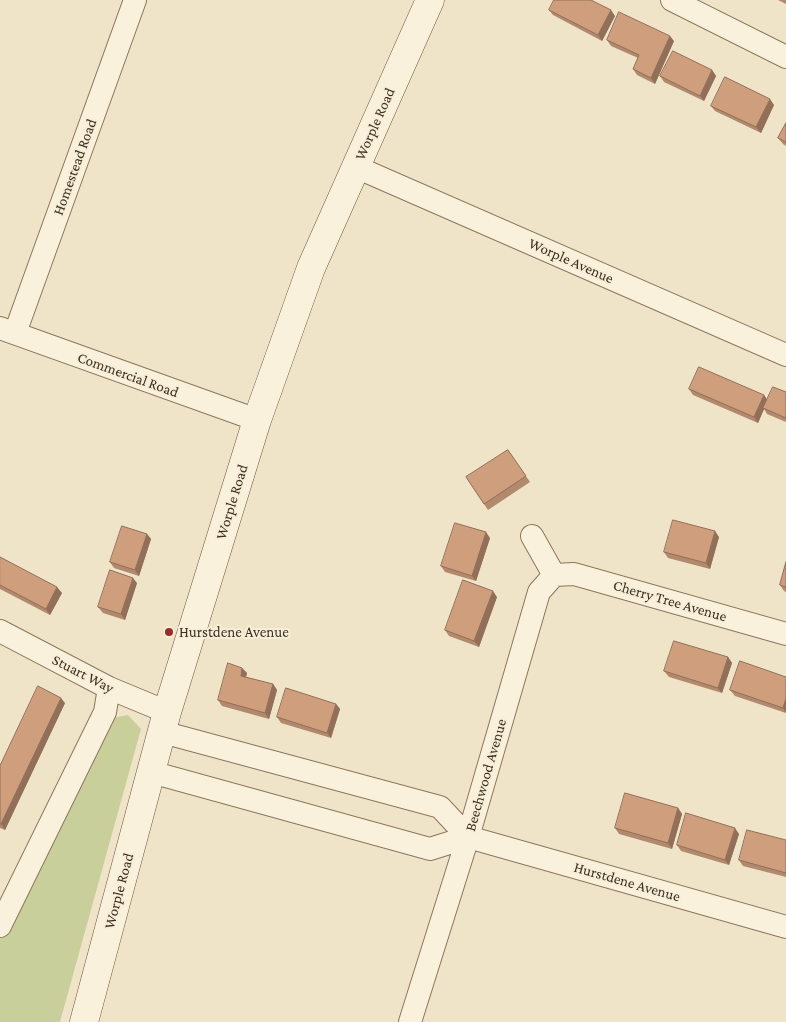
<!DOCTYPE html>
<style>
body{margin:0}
canvas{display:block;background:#f0e4c8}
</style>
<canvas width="786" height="1022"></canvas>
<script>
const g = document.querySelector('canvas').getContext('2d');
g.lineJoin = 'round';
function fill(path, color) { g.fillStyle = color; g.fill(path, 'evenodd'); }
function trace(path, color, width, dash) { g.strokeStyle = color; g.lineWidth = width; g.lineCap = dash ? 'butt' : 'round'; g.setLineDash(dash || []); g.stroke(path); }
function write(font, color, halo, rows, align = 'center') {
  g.font = font + ' "Crimson Pro",serif'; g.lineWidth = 4; g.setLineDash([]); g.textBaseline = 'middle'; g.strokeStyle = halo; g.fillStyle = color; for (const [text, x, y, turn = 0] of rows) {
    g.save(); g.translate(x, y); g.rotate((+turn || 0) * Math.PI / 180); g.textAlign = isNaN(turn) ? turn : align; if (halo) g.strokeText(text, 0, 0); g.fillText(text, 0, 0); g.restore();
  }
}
fill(new Path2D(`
 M128 715 141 729 60 1022H0V939L100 731 112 718Z`), '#c9cf9b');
const street = new Path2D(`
 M672 0 786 57
 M356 167 786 355
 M0 328 257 420
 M15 333 135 0
 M532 536 554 575
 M554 575 574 574 786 634
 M0 631 109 688 167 712
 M162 732 440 807 468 837 786 927
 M151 772 430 849 468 837
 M0 926 105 712 109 688
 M410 1022 468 837 539 592 554 575`);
const secondary = new Path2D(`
 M84 1022 167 712 257 420 311 268 430 0`);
trace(street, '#8d765c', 24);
trace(secondary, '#6f573f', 29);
trace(street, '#faf1dc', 22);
trace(secondary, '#faf1dc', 28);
fill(new Path2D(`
 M778 0H786V4Z
 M549 10 615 16 602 41 553 15Z
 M607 40 674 41 655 84 637 75 633 69 638 58 611 46Z
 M712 70 716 76 704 101 664 82 660 76Z
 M774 105 761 133 715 111 711 106Z
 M786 123V146L783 144 778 138Z
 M689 389 764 395 767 400 786 392V422L767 414 764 409 758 423 693 395Z
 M508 450 530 482 488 510 466 477Z
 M147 534 151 539 139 576 114 568 110 562Z
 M719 537 710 569 668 558 664 552Z
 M490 538 476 581 445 572 441 566Z
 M0 557 62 593 50 615 0 589Z
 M786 562V592L784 591 780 585Z
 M137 583 125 620 103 613 98 607Z
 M497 597 479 647 449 636 445 630Z
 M728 657 732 663 722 693 669 677 664 671Z
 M242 668 247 673 246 677 273 684 277 690 269 719 222 706 218 700Z
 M786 677V713L735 696 730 690Z
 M65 703 5 830 0 828V766Z
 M336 704 340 709 331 738 281 723 277 717Z
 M678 808 682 814 672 849 619 834 615 828Z
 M739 834 729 865 681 851 677 845Z
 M786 840V877L743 866 739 860Z`), '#b2896c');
fill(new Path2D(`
 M611 10 615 16 602 41 598 35Z
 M670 36 674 41 655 84 651 78Z
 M712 70 716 76 704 101 700 96Z
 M770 99 774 105 761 133 756 127Z
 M764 395 768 401 763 408 764 409 758 423 754 417Z
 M715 531 719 537 710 569 706 563Z
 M486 532 490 538 476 581 472 576Z
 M147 534 151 539 139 576 135 570Z
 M133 578 137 583 125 620 121 614Z
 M57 587 62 593 50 615 46 609Z
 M493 591 497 597 479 647 474 641Z
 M728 657 732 663 722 693 718 688Z
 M242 668 247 673 245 681 241 676Z
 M273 684 277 690 269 719 265 713Z
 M61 698 65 703 5 830 1 824Z
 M786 698V713L783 708Z
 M336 704 340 709 331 738 327 733Z
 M678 808 682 814 672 849 668 843Z
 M735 828 739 834 729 865 725 860Z`), '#916f58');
const building = new Path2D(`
 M554 0H591L611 10 598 35 549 10Z
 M619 12 670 36 651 78 633 69 639 55 607 40Z
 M673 51 712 70 700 96 660 76Z
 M725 77 770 99 756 127 711 106Z
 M786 123V142L778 138Z
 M699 367 764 395 754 417 689 389Z
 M773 387 786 392V418L763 408Z
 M508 450 526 476 484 504 466 477Z
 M673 520 715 531 706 563 664 552Z
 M455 523 486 532 472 576 441 566Z
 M122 526 147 534 135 570 110 562Z
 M0 557 57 587 46 609 0 585Z
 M786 562V587L780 585Z
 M110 570 133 578 121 614 98 607Z
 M463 580 493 591 474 641 445 630Z
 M674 641 728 657 718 688 664 671Z
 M740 661 786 677V698L783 708 730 690Z
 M228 663 242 668 241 676 273 684 265 713 218 700Z
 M38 686 61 698 1 824H0V766Z
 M286 688 336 704 327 733 277 717Z
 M625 793 678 808 668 843 615 828Z
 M686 813 735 828 725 860 677 845Z
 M747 830 786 840V873L739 860Z`);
fill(building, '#cf9f7d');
trace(building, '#916f58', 1);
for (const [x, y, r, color] of [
 [169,632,5,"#9e2a2b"]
]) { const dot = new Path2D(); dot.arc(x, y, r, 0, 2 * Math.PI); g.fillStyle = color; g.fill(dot); trace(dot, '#f7eed8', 2); }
write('15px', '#3d2e20', '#f7eed8', [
 ["Worple Road",375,124,-66],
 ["Homestead Road",75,167,-70],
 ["Worple Avenue",571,261,24],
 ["Commercial Road",128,375,20],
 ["Worple Road",232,502,-73],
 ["Cherry Tree Avenue",670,601,16],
 ["Stuart Way",83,674,27],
 ["Beechwood Avenue",486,775,-74],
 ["Hurstdene Avenue",627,882,16],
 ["Worple Road",119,891,-75]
]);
write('15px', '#3d2e20', '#f7eed8', [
 ["Hurstdene Avenue",179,632]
], 'left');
</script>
